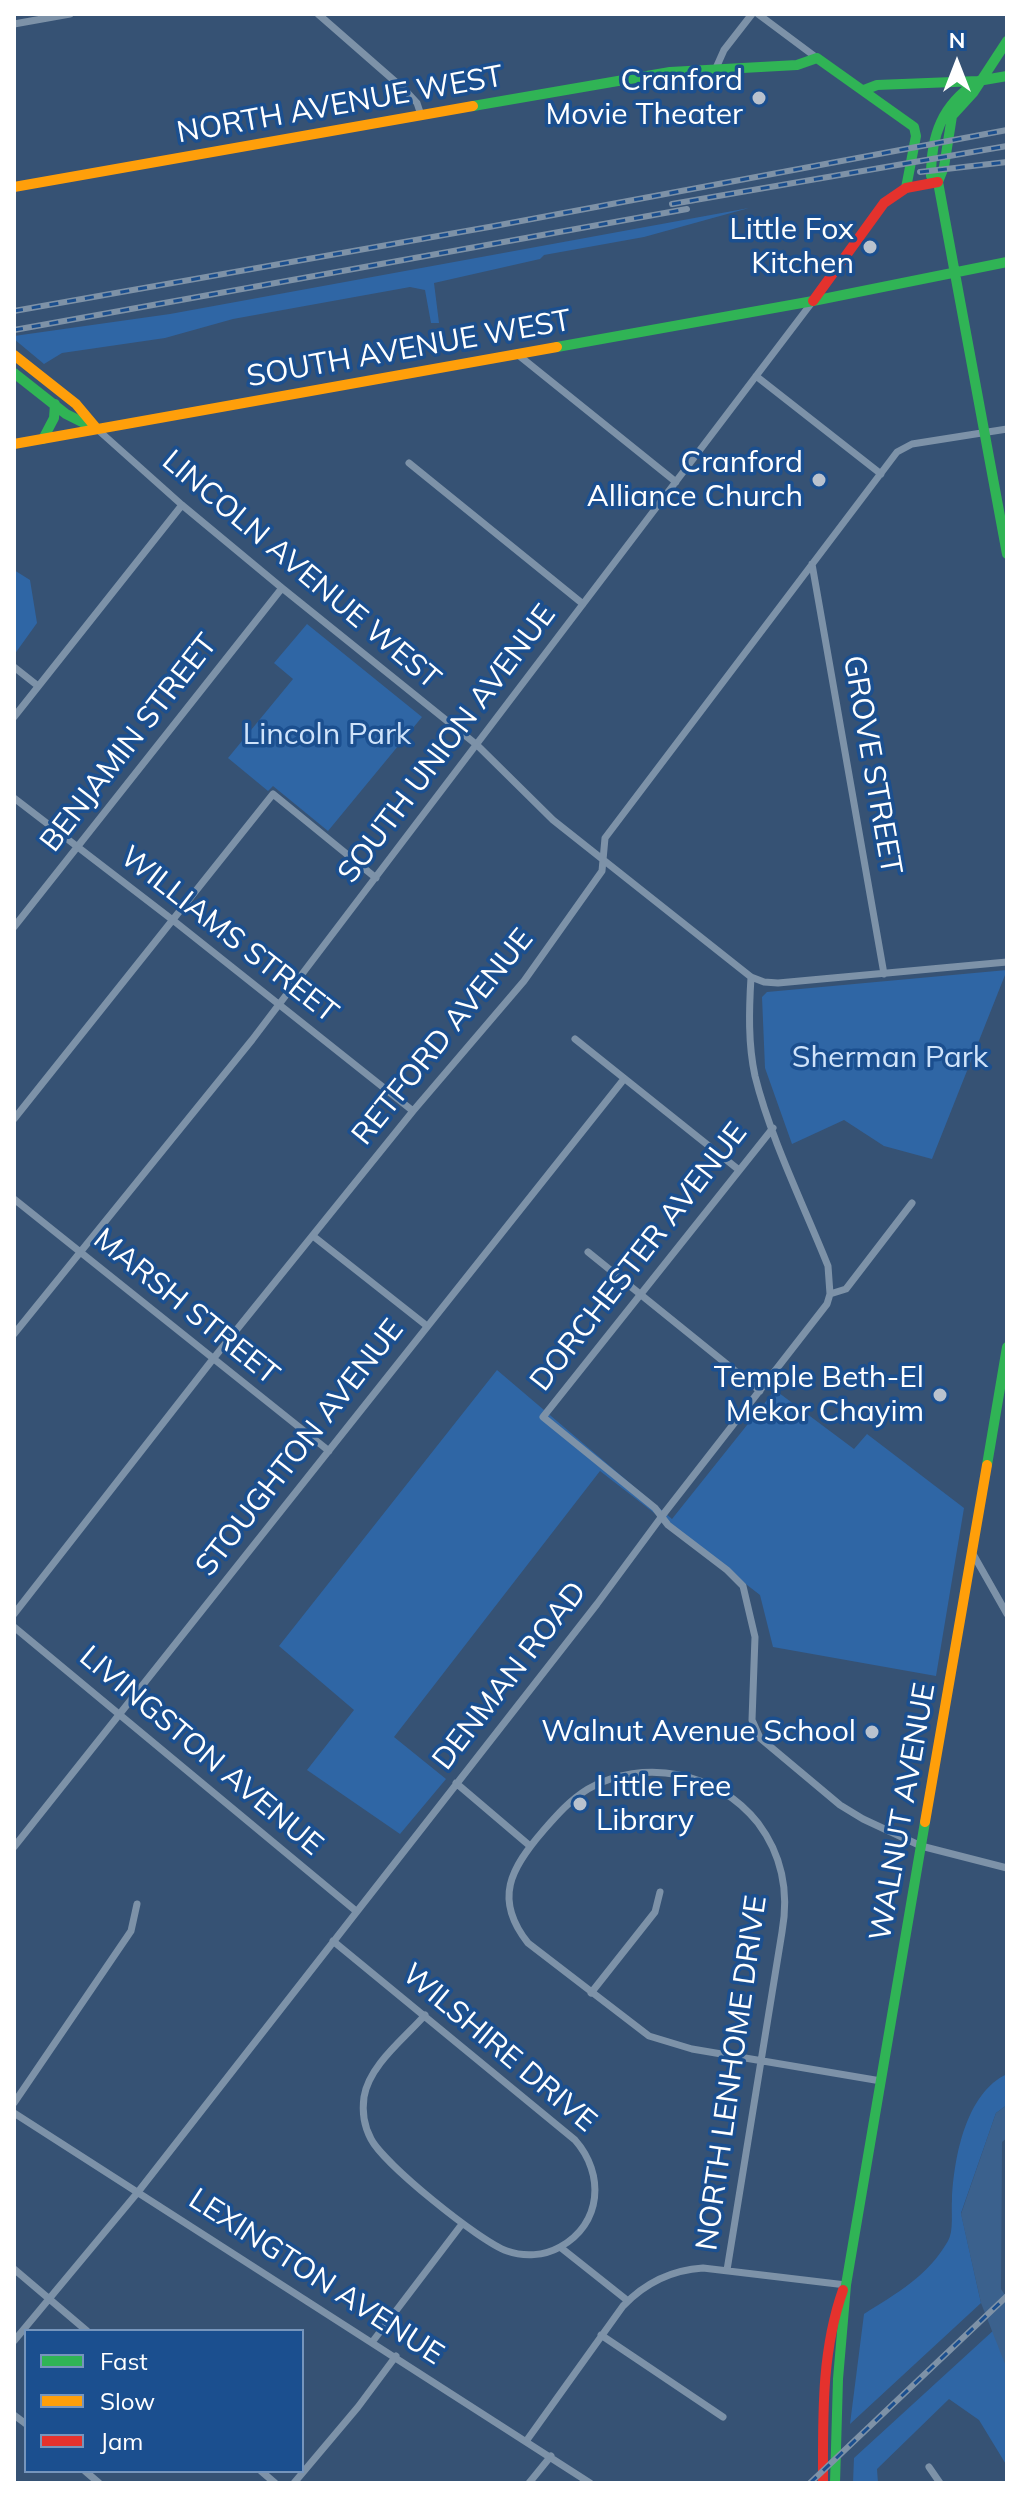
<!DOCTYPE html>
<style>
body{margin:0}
#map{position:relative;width:1021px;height:2497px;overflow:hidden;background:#365274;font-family:Mulish,sans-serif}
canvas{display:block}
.frame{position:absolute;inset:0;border:16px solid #fff;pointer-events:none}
.legend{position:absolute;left:24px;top:2329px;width:280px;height:144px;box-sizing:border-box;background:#1b4f8f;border:2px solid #7695bc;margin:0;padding:10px 14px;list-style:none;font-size:24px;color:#fff}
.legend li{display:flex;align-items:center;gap:16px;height:40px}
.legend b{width:40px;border:2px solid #7695bc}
.north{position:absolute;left:917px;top:24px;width:80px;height:80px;-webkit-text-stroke:6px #1b4f8f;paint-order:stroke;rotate:0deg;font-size:22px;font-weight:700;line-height:32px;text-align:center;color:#fff}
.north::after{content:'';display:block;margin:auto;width:28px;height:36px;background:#fff;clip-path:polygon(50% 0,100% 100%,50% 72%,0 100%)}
</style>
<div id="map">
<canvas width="1021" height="2497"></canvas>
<div class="frame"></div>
<ul class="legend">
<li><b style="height:10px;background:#30b455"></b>Fast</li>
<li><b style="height:10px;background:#ff9f0a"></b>Slow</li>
<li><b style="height:10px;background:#e5322d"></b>Jam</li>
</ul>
<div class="north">N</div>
</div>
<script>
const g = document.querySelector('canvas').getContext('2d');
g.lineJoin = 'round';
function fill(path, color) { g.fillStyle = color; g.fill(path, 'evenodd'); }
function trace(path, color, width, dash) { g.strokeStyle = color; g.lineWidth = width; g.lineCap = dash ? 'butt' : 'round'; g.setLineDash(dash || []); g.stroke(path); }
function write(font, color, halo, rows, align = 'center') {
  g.font = font + ' Mulish,sans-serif'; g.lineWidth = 7; g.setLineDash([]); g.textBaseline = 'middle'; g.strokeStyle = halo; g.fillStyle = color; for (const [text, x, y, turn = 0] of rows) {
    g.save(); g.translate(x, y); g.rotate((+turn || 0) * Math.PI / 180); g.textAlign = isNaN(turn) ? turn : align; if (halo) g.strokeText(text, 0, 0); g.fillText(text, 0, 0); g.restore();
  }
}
fill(new Path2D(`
 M749 208 644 237 544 255 540 259 434 283 439 323H431L425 290 410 287 233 319 165 338 62 353 44 364 14 339V336L170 314Z
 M14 570 30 580 37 623 14 655Z
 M307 624 422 717 328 831 273 786 268 791 228 758 293 679 274 663Z
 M1007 970 932 1159 884 1146 844 1120 792 1144 765 1068 762 997 767 992Z
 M497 1370 672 1519 775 1390 854 1449 867 1434 964 1508 936 1676 773 1647 760 1595 600 1471 394 1737 446 1779 400 1834 307 1770 354 1710 279 1646Z
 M1007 2074V2105L996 2113 961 2213 981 2303 850 2424 864 2314C897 2293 928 2276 948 2241 954 2231 951 2211 952 2199 954 2157 966 2093 1007 2074Z
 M1007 2318V2466L979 2420 949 2399 877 2469 878 2483H853L854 2458Z`), '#2f66a5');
fill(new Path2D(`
 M1007 2105V2138L1002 2142 1001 2289 1007 2298V2369L981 2303 961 2214 996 2113Z`), '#3b618d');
trace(new Path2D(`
 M318 14 406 91 417 103 421 115
 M758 14 817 58
 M14 24 70 14
 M716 68 724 50 752 14
 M517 354 676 482
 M756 376 881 474
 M97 429 182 505 282 588 477 745 553 820 751 977 764 982 778 983 1007 962
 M409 463 583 604
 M812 564 884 974
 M14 667 38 686
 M14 717 182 505
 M14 798 174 921 413 1111
 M14 927 282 588
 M575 1039 739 1170
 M14 1119 273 794 376 878
 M773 1128 543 1417 655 1508 668 1525 727 1570 743 1586 755 1637 752 1720 760 1738 840 1805 863 1819 921 1846 1007 1868
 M14 1199 329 1451
 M313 1236 427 1326
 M588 1252 760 1391
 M830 1294 846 1289 912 1203
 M14 1334 252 1040 813 301
 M973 1554 1007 1614
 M14 1614 213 1359 413 1111 524 981 602 871 605 838 897 452 912 444 1007 429
 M14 1627 356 1911
 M456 1783 530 1846
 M14 1847 624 1079
 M333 1941 575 2140C605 2174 602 2224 560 2247
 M591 1993 655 1912 660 1892
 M425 2015C405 2038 369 2065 364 2097 362 2111 364 2126 371 2139 384 2164 479 2241 507 2251 524 2257 544 2256 560 2247L628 2301
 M14 2103 131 1931 137 1904
 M14 2113 590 2483
 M14 2269 87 2331
 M727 2270 782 1932C789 1893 782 1855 758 1823 718 1772 644 1757 588 1789 570 1800 557 1815 543 1831 511 1868 493 1899 528 1943L649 2036 692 2049 881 2081
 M601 2335 723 2417
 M14 2341 138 2192 597 1604 662 1516 827 1304 830 1294 828 1266C804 1206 770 1137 755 1076 748 1044 749 1010 751 977
 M373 2341 462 2224
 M14 2415 26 2424
 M527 2440 623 2306C645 2283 671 2270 703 2268L846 2285
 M929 2467 940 2483
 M85 2471 99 2483
 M261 2471 275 2483
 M294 2483 358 2407 396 2356
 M529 2483 551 2456`), '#7d92a8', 7);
trace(new Path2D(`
 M864 90 877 85 978 81 1007 76
 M473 106 670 72 797 65 817 58 914 127 916 136 906 188
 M938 182 1007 554
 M938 182 944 167 952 116 973 93 1007 41
 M938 182 931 176C931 135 942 105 977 82
 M557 347 813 301 1007 262
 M14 373 66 414 92 427
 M43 439 54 418 55 404
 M987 1465 1007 1347
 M835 2483 838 2379 846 2285 925 1822`), '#30b455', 10);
trace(new Path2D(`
 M14 187 473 106
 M14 355 76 404 97 429
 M14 444 557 347
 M925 1822 987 1465`), '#ff9f0a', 10);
trace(new Path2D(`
 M813 301 884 203 906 188 938 182
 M823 2483C823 2418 821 2352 843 2290`), '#e5322d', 10);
const rail = new Path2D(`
 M920 172 1007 162
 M672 204 1007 146
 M14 311 489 227 1007 130
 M14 330 687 209
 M810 2483 1007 2296`);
trace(rail, '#7e92a7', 6);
trace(rail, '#1b4f8f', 3, [9]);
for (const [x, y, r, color] of [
 [759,98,8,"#b9c2ce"],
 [870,247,8,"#b9c2ce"],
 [819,480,8,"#b9c2ce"],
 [940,1395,8,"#b9c2ce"],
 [872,1732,8,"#b9c2ce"],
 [580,1804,8,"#b9c2ce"]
]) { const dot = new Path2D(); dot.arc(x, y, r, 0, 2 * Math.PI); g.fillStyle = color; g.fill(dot); trace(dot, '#1b4f8f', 3); }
write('30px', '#fff', '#1b4f8f', [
 ["Cranford",743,81],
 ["Movie Theater",743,115],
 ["Little Fox",854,230],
 ["Kitchen",854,264],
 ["Cranford",803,463],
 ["Alliance Church",803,497],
 ["Temple Beth-El",924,1378],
 ["Mekor Chayim",924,1412],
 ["Walnut Avenue School",856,1732],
 ["Little Free",596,1787,"left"],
 ["Library",596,1821,"left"]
], 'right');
write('30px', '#fff', '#1b4f8f', [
 ["NORTH AVENUE WEST",340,105,-10],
 ["SOUTH AVENUE WEST",409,349,-10],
 ["LINCOLN AVENUE WEST",301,570,40],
 ["BENJAMIN STREET",129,743,-52],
 ["SOUTH UNION AVENUE",447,744,-53],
 ["GROVE STREET",872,765,80],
 ["WILLIAMS STREET",229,935,38],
 ["RETFORD AVENUE",443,1037,-51],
 ["DORCHESTER AVENUE",639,1257,-52],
 ["MARSH STREET",186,1307,39],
 ["STOUGHTON AVENUE",300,1448,-52],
 ["DENMAN ROAD",510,1676,-52],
 ["LIVINGSTON AVENUE",201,1751,40],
 ["WALNUT AVENUE",903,1812,-80],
 ["WILSHIRE DRIVE",499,2048,40],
 ["NORTH LENHOME DRIVE",732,2073,-82],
 ["LEXINGTON AVENUE",316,2277,33]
]);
write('30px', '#cfe3fa', '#1b4f8f', [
 ["Lincoln Park",327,735],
 ["Sherman Park",890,1058]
]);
</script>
